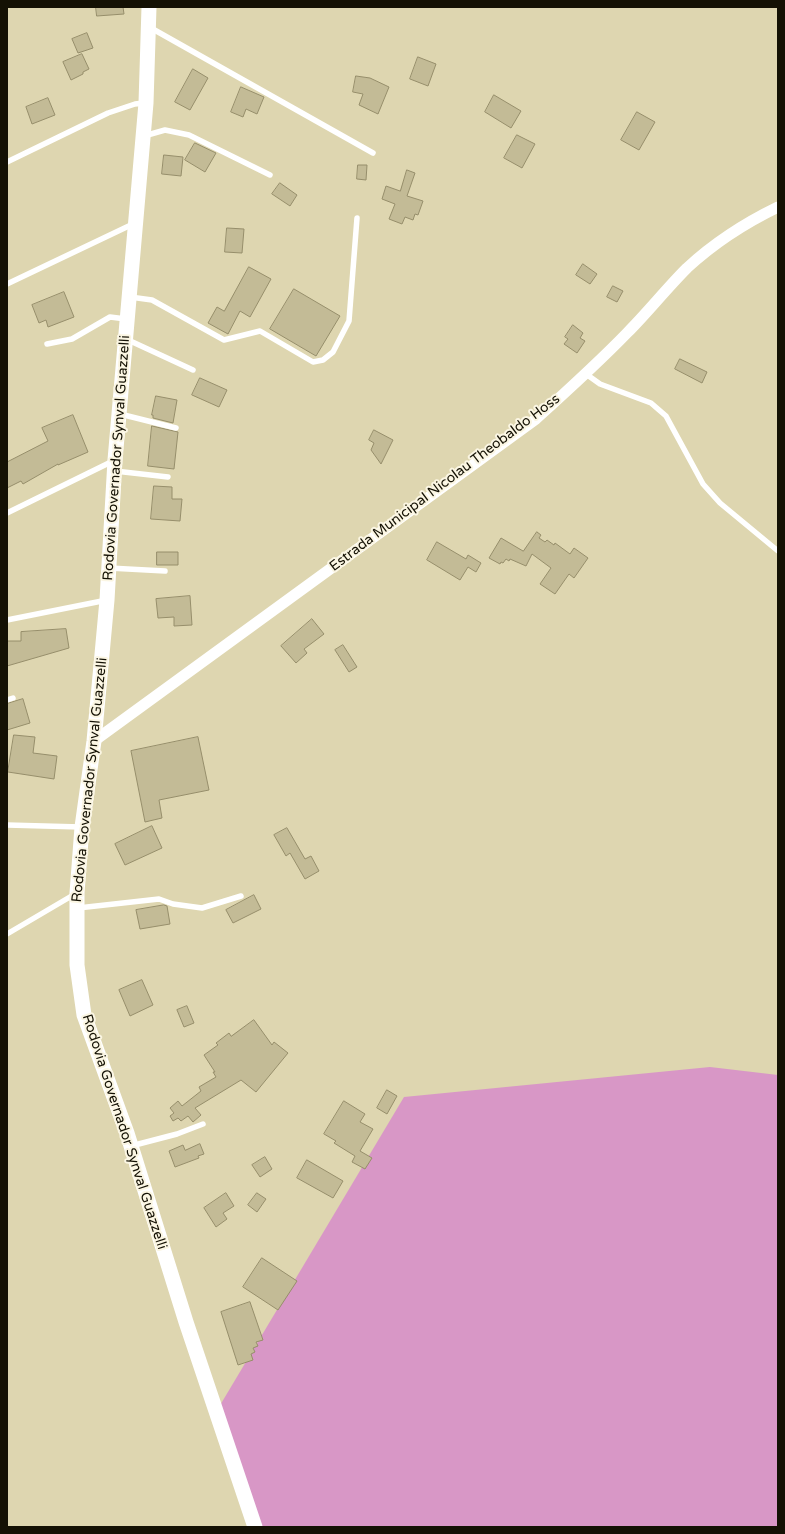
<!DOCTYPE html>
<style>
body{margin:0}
#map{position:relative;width:785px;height:1534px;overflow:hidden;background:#ded6b0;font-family:"Varela Round",sans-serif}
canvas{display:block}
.frame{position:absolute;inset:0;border:8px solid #141104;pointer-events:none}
</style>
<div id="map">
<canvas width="785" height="1534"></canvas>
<div class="frame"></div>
</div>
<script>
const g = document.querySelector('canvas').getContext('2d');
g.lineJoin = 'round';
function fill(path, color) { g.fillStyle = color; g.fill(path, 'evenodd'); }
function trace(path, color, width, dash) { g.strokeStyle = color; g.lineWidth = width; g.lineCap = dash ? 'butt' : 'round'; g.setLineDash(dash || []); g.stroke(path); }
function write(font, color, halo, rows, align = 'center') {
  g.font = font + ' "Varela Round",sans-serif'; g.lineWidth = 4; g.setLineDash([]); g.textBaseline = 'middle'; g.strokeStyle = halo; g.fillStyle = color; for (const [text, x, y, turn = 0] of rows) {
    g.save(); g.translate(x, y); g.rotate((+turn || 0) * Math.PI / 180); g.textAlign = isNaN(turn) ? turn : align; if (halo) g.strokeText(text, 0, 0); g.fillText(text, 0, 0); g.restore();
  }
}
fill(new Path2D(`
 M710 1067 778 1075V1527H255L216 1412 404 1097Z`), '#d897c6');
const building = new Path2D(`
 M96 7H123L124 14 97 16Z
 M87 33 93 48 78 53 72 39Z
 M82 54 89 69 83 72V74L71 80 63 62Z
 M418 57 436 64 428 86 410 79Z
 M193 69 208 78 190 110 175 102Z
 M356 76 370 78 389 87 378 114 359 105 363 94 353 92Z
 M241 87 264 97 257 114 246 109 243 117 231 112Z
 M494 95 521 111 511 128 485 112Z
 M48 98 55 115 32 124 26 107Z
 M637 112 655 122 639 150 621 140Z
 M517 135 535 144 522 168 504 158Z
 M195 143 216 153 205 172 185 160Z
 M164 155 183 157 181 176 162 174Z
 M358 165H367L366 180 357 179Z
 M407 170 415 173 407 196 423 201 418 215 415 214 413 220 405 217 402 224 389 219 395 204 382 199 386 186 400 191Z
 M280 183 297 195 290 206 272 194Z
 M227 228 244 229 242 253 225 252Z
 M583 264 597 274 590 284 576 275Z
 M249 267 271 279 250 317 240 311 228 334 208 323 217 307 224 311Z
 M613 286 623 291 617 302 607 297Z
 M294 289 340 316 316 356 270 329Z
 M64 292 74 317 48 327 46 320 39 323 32 305Z
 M573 325 583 333 580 338 585 341 577 353 564 344 568 339 565 337Z
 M680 359 707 372 702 383 675 369Z
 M200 378 227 390 219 407 192 395Z
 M156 396 177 400 173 423 153 418V415H152Z
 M73 415 88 452 58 465V464L23 484 21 481 7 488V462L48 441 42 428Z
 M152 426 178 432 174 469 148 466Z
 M374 430 393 440 381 464 371 450 374 443 369 440Z
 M154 486 172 487V499H182L180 521 151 519Z
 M537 532 541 535 539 538 545 542 547 540 554 545 555 543 570 554 574 548 588 558 574 578 569 574 555 594 540 584 551 568 532 554 526 566 510 559 509 561 506 559 503 563 501 562 500 564 489 558 501 538 523 551Z
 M437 542 466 559 468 555 481 563 476 572 468 567 460 580 427 560Z
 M157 552H178V565H157Z
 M190 596 192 625 174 626V617L158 618 156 599Z
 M312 619 324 634 304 649 307 653 296 663 281 646Z
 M66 629 69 648 7 666V641H21V632Z
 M343 645 357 667 349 672 335 650Z
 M23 699 30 723 7 730V704Z
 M14 735 35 737 33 753 57 756 54 779 8 772Z
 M198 737 209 790 159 800 162 818 145 822 131 751Z
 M152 826 162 848 125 865 115 844Z
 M287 828 305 859 311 856 319 871 305 879 290 853 286 856 274 835Z
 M254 895 261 909 233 923 226 910Z
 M164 905 167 906 170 924 140 929 136 910Z
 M142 980 153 1005 130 1016 119 990Z
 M187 1006 194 1023 184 1027 177 1010Z
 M254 1020 272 1045 274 1042 288 1053 256 1092 241 1080 195 1108 201 1115 193 1122 188 1116 181 1121 178 1118 173 1121 170 1116 174 1113 170 1108 178 1101 182 1106 201 1091 199 1087 216 1077 213 1072H215L204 1055 218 1045 216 1043 229 1033 231 1036Z
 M387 1090 397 1096 387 1114 377 1108Z
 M344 1101 365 1114 360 1122 373 1129 360 1151 372 1158 365 1169 352 1162 355 1156 334 1143 336 1141 324 1134Z
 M200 1144 204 1154 198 1156 199 1158 175 1167 169 1151 183 1145 185 1150Z
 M265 1157 272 1169 260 1177 252 1165Z
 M307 1160 343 1181 333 1198 297 1178Z
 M226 1193 234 1206 223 1213 227 1219 216 1227 204 1208Z
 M257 1193 266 1199 257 1212 248 1205Z
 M262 1258 297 1281 278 1310 243 1287Z
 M250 1302 263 1340 256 1342 258 1346 253 1348 255 1352 251 1354 253 1360 238 1365 221 1312Z`);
fill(building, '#c3bb96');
trace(building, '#968e6b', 1);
trace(new Path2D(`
 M151 28 373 153
 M144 136 165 130 189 135 270 175
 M7 162 108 113 135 104 144 103
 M7 284 133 224
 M130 297 152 300 224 340 260 331 313 362 323 360 333 352 349 321 357 218
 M126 339 193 370
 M47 344 72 339 110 317 126 319
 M586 374 600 384 651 403 666 416 703 484 720 503 778 551
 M120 414 176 428
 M115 471 168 477
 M7 513 113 461
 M109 568 165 571
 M7 620 107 600
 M7 700 13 698
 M7 825 81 827
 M78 908 159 899 173 904 202 908 241 896
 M7 934 75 894
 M131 1146 177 1134 203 1124`), '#fff', 5.5);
trace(new Path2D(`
 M94 741 536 419C567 391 598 363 627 333 648 312 666 289 687 268 714 243 745 223 778 207`), '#fff', 11);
trace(new Path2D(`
 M149 7 146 103 115 460 107 600 94 741 82 827 77 893V965L84 1015 127 1133 186 1322 255 1527`), '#fff', 15);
write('14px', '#141104', '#fbf6e3', [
 ["Rodovia Governador Synval Guazzelli",117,458,-86],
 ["Estrada Municipal Nicolau Theobaldo Hoss",445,483,-37],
 ["Rodovia Governador Synval Guazzelli",90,780,-84],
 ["Rodovia Governador Synval Guazzelli",124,1132,72]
]);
</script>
